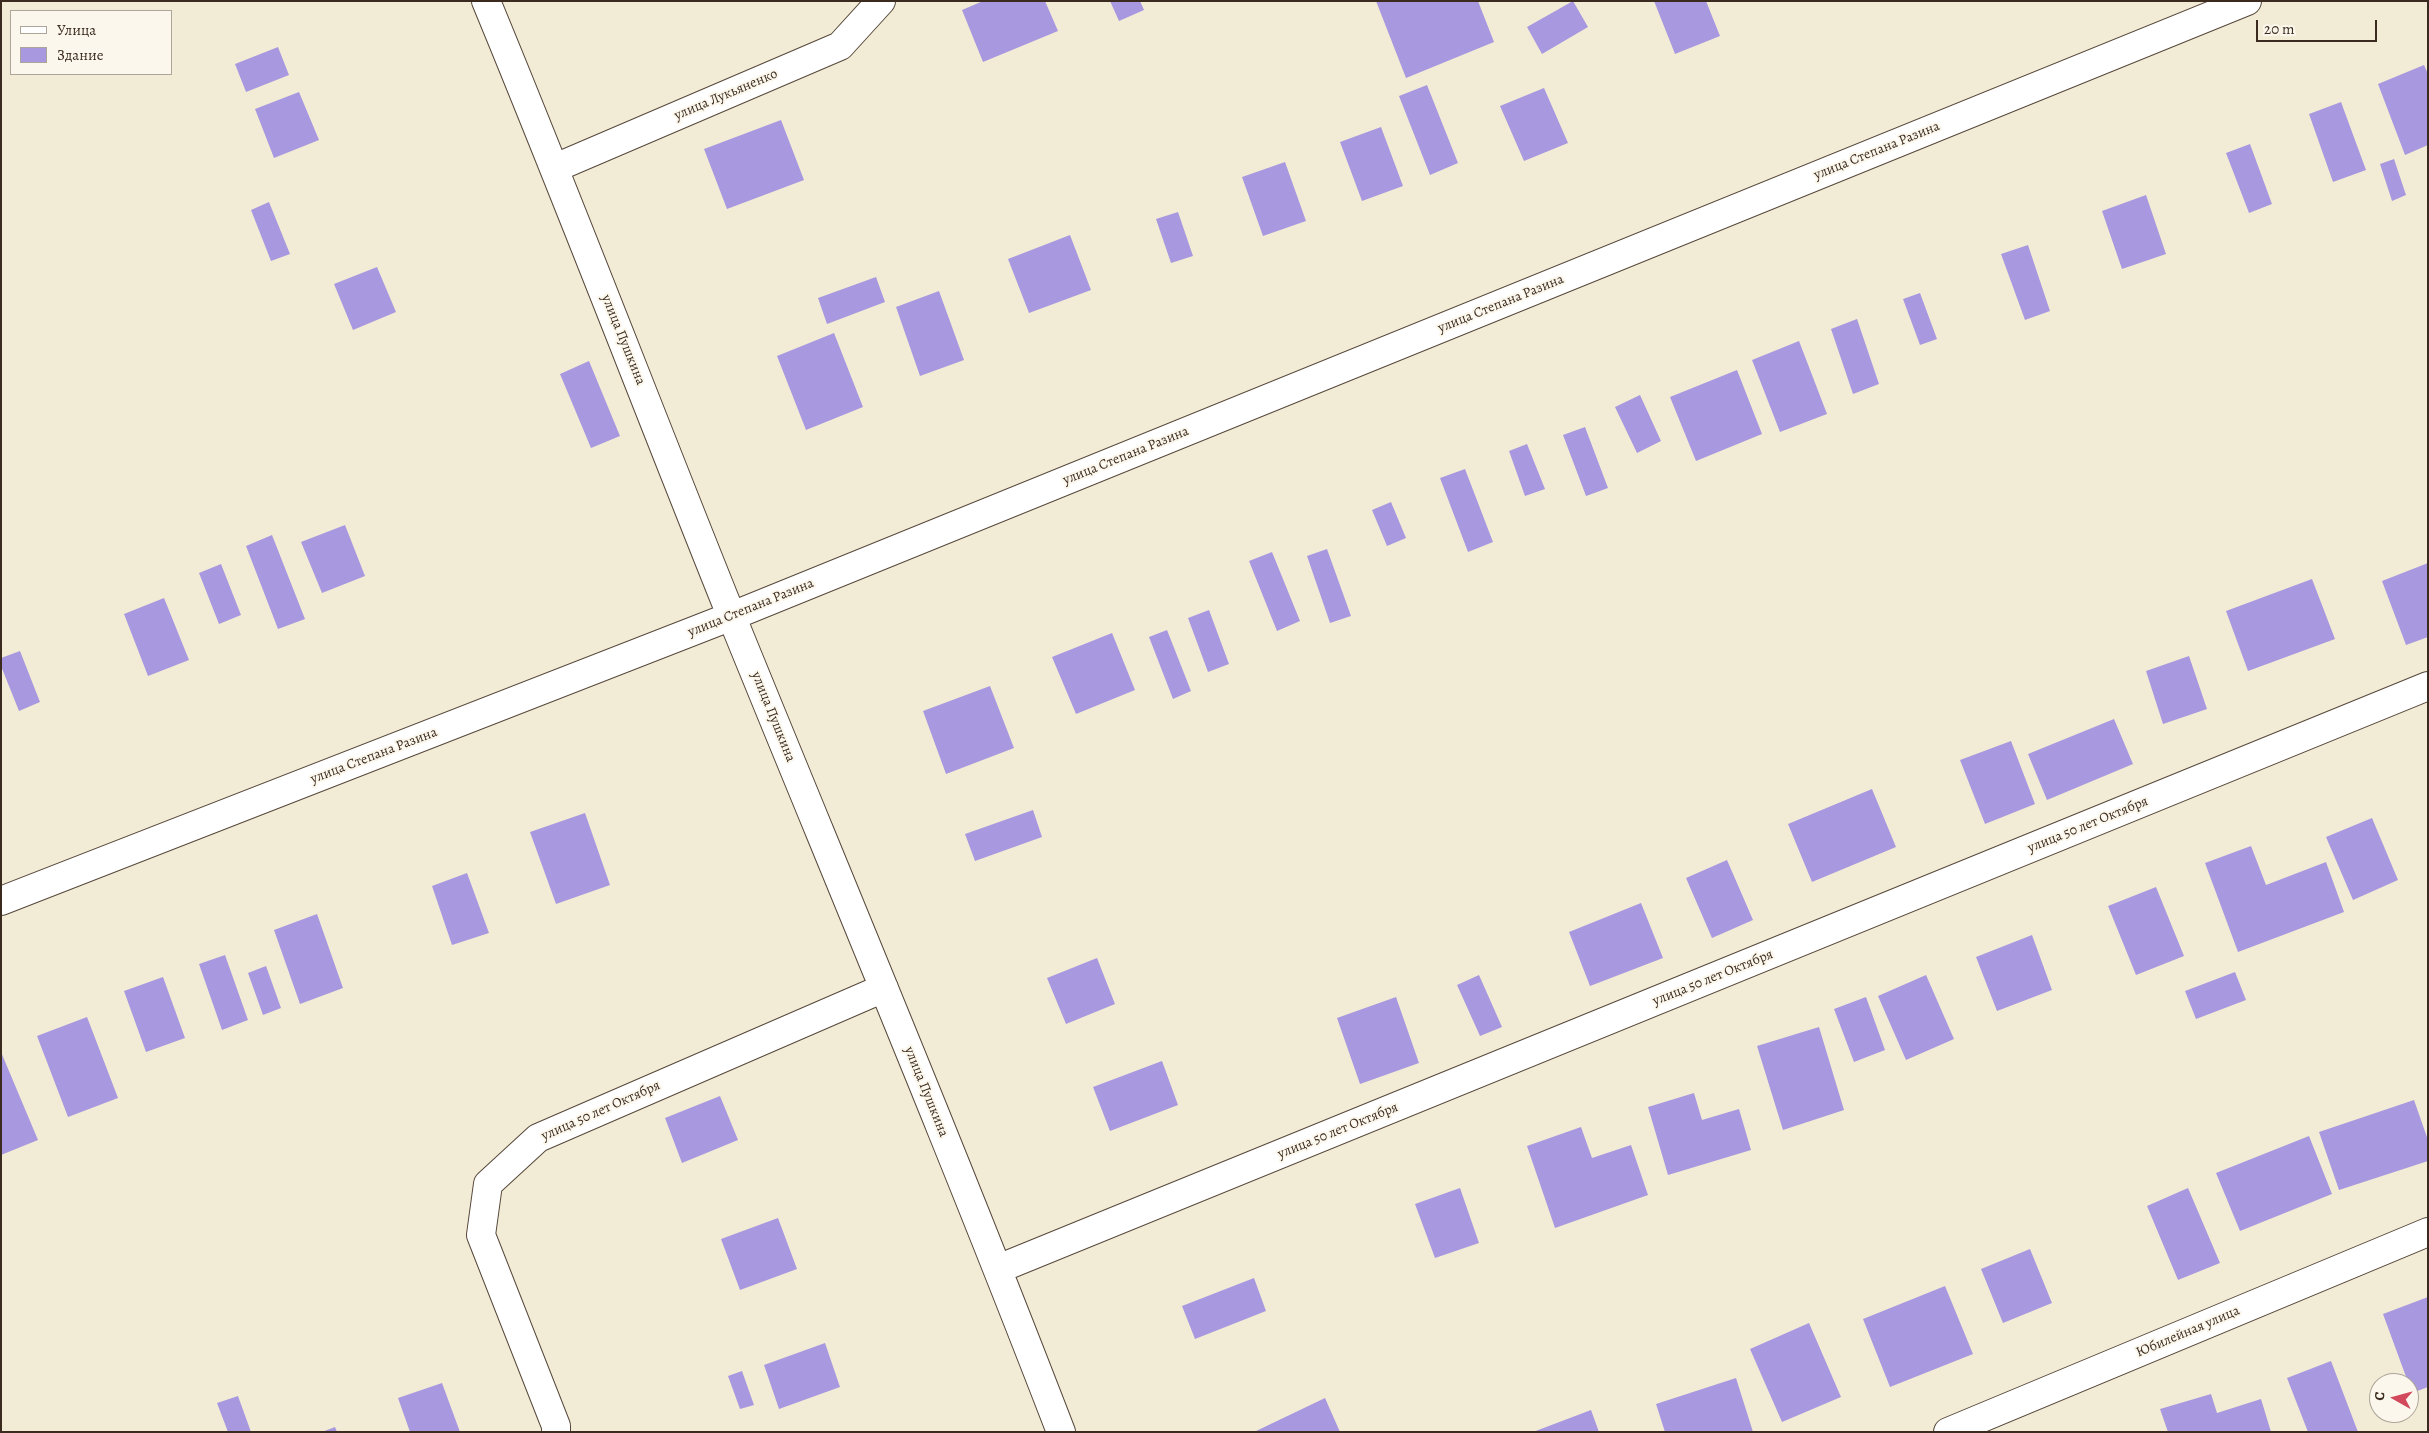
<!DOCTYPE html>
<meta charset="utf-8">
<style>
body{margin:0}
#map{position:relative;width:2429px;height:1433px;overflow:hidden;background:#f2ecd6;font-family:Alegreya,serif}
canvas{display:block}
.frame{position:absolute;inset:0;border:2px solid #3b2a1e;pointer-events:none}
.legend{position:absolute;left:10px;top:10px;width:162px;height:65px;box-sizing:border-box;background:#fbf7ec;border:1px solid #aea59a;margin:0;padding:6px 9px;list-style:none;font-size:15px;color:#3b2a1e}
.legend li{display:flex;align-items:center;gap:10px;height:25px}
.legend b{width:25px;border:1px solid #aea59a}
.north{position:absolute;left:2369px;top:1373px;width:50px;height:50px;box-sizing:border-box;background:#fbf7ec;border:1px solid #aea59a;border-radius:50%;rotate:277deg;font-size:14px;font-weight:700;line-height:20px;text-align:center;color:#3b2a1e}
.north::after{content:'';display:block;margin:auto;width:18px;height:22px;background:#d1495b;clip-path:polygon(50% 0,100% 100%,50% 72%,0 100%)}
.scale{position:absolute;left:2256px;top:20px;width:121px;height:22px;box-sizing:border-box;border:2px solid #3b2a1e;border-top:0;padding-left:6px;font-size:15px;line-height:18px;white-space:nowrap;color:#3b2a1e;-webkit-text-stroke:4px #fbf7ec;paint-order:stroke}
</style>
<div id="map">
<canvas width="2429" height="1433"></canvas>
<div class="frame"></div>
<ul class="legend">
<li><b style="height:6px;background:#fff"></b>Улица</li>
<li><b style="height:14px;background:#a898df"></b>Здание</li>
</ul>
<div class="north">С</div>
<div class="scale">20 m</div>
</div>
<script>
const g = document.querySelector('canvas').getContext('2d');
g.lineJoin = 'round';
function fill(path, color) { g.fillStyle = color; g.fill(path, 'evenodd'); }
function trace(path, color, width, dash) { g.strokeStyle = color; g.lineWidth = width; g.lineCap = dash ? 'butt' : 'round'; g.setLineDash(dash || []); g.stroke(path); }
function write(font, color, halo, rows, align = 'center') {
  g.font = font + ' Alegreya,serif'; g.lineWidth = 4; g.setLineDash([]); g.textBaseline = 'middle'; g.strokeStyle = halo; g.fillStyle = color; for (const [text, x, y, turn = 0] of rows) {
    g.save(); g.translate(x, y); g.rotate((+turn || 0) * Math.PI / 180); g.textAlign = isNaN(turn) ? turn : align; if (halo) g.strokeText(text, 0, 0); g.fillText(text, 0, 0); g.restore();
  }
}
fill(new Path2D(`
 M983 1H1045L1058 31 983 62 962 10Z
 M1110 1H1140L1144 10 1119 21Z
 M1376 1H1478L1494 42 1406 78Z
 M1573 1 1588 27 1542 54 1527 27Z
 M1654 1H1706L1720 36 1675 54Z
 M278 47 289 75 246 92 235 64Z
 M2424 65 2428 74V145L2405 155 2378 84Z
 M1427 85 1458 163 1430 175 1399 96Z
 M1544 88 1568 143 1524 161 1500 106Z
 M299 92 319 140 274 158 255 109Z
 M2341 102 2366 170 2333 182 2309 114Z
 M781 120 804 180 727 209 704 149Z
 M1381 127 1403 186 1362 201 1340 142Z
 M2250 144 2272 204 2249 213 2226 153Z
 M2394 159 2406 195 2392 201 2380 164Z
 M1285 162 1306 221 1263 236 1242 177Z
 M2146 195 2166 254 2122 269 2102 211Z
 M269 202 290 254 271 261 251 210Z
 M1178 212 1193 256 1171 263 1156 219Z
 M1070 235 1091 290 1029 313 1008 259Z
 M2028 245 2050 311 2025 320 2001 254Z
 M377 267 396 312 353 330 334 284Z
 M876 277 885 302 827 324 818 298Z
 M939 291 964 360 920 376 896 307Z
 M1920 293 1937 339 1920 345 1903 299Z
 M1857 319 1879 384 1853 394 1831 329Z
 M834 333 863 407 806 430 777 356Z
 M1799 341 1827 414 1780 432 1752 360Z
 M589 361 620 436 591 448 560 374Z
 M1737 370 1762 434 1696 461 1670 397Z
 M1640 395 1661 441 1637 453 1615 407Z
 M1585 427 1608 488 1586 496 1563 435Z
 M1527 444 1545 489 1525 496 1509 451Z
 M1465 469 1493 542 1468 552 1440 478Z
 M1391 502 1406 538 1387 546 1372 510Z
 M345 525 365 576 322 593 301 542Z
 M272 535 305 619 278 629 246 546Z
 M1327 549 1351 616 1330 623 1307 556Z
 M1272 552 1300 621 1277 631 1249 561Z
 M2428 563V637L2406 645 2382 581Z
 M221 564 241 615 219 624 199 573Z
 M2312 579 2335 639 2248 671 2226 611Z
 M164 598 189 660 148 676 124 614Z
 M1209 610 1229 664 1208 672 1188 618Z
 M1167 630 1191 691 1173 699 1149 637Z
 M1112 633 1135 690 1076 714 1052 657Z
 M20 651 40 702 19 711 1 666V658Z
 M2189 656 2207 709 2163 724 2146 671Z
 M990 686 1014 748 946 774 923 711Z
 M2114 719 2133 764 2047 800 2028 754Z
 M2011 741 2035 804 1985 824 1960 760Z
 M1872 789 1896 847 1812 882 1788 824Z
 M1033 810 1042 837 975 861 965 834Z
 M585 813 610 885 556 904 530 832Z
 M2372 818 2398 880 2353 900 2326 837Z
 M2251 846 2266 885 2326 862 2344 912 2238 952 2205 863Z
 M1727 860 1753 920 1712 938 1686 878Z
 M467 873 489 933 452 945 432 886Z
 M2156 887 2184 956 2136 975 2108 906Z
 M1641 903 1663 958 1590 986 1569 932Z
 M317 914 343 988 300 1004 274 930Z
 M2032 935 2052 990 1997 1011 1976 957Z
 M225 955 248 1020 222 1030 199 964Z
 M1097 958 1115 1004 1066 1024 1047 978Z
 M266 966 281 1008 263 1015 248 973Z
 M2235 972 2246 1000 2196 1019 2185 991Z
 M1479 975 1502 1027 1480 1036 1457 985Z
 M1926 975 1954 1039 1906 1060 1878 996Z
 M163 977 185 1038 146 1052 124 991Z
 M1396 997 1419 1063 1360 1084 1337 1018Z
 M1866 997 1885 1050 1854 1062 1834 1009Z
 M87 1017 118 1098 68 1117 37 1036Z
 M1819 1027 1844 1110 1783 1130 1757 1046Z
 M1 1052 38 1140 1 1155Z
 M1162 1061 1178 1105 1110 1131 1093 1087Z
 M1694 1093 1702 1120 1739 1109 1751 1150 1668 1175 1648 1107Z
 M720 1096 738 1140 682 1163 665 1118Z
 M2414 1100 2428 1140V1161L2339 1190 2319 1132Z
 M1581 1127 1592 1158 1631 1145 1648 1195 1555 1228 1527 1146Z
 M2309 1136 2332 1194 2240 1231 2216 1173Z
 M1460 1188 1479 1243 1435 1258 1415 1204Z
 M2188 1188 2220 1263 2178 1280 2147 1206Z
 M778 1218 797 1269 740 1290 721 1239Z
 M2030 1249 2052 1303 2003 1323 1981 1269Z
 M1254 1278 1266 1311 1195 1339 1182 1306Z
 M1945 1286 1973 1354 1890 1387 1863 1319Z
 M2428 1297V1387L2412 1393 2383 1314Z
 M1809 1323 1841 1397 1782 1422 1750 1349Z
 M825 1343 840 1387 779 1409 764 1365Z
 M2331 1361 2358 1432H2308L2287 1378Z
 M742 1371 754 1405 740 1409 728 1376Z
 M1736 1378 1753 1432H1665L1656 1404Z
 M442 1383 460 1432H410L398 1398Z
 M2211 1394 2217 1413 2261 1399 2271 1432H2168L2160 1409Z
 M238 1396 251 1432H228L217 1403Z
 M1325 1398 1340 1432H1254Z
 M1591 1410 1599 1432H1533Z
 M335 1427 337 1432H322Z`), '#a898df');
const minor = new Path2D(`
 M486 1C571 206 650 414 733 620 843 890 956 1159 1061 1432
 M555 168 840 46 881 1
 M1 901 732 616 2247 1
 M998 1269 2428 686
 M556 1432V1426L481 1235 488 1184 538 1138 884 988
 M1948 1432 2428 1232`);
trace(minor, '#56473a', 30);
trace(minor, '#fff', 28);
write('14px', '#3b2a1e', '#fbf7ec', [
 ["улица Лукьяненко",726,95,-23],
 ["улица Степана Разина",1877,151,-22],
 ["улица Степана Разина",1501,304,-22],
 ["улица Пушкина",623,340,68],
 ["улица Степана Разина",1126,456,-22],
 ["улица Степана Разина",751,608,-22],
 ["улица Пушкина",773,717,68],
 ["улица Степана Разина",374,756,-21],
 ["улица 50 лет Октября",2088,825,-22],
 ["улица 50 лет Октября",1713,978,-22],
 ["улица Пушкина",926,1092,68],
 ["улица 50 лет Октября",601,1111,-24],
 ["улица 50 лет Октября",1338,1131,-22],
 ["Юбилейная улица",2188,1332,-23]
]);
</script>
